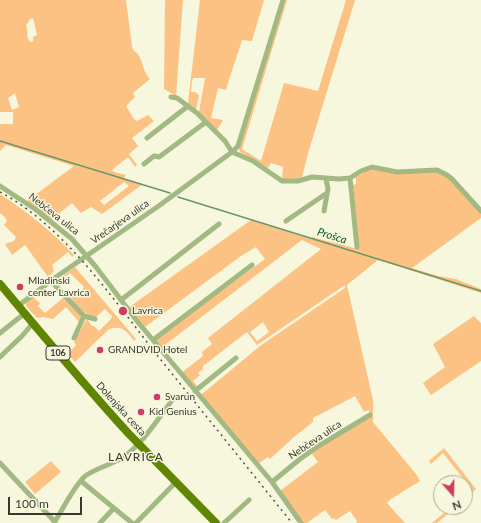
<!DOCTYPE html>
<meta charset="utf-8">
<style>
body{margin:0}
#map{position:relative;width:481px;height:523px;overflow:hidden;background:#f7f7dd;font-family:Lato,sans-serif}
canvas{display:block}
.north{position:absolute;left:433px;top:475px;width:40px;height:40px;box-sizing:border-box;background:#f7f7dd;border:1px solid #abab97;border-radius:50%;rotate:160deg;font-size:11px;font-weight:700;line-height:16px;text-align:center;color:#38392f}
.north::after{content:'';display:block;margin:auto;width:14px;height:18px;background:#cc3d61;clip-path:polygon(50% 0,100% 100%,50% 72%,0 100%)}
.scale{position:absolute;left:8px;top:497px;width:74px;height:18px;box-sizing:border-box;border:2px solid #38392f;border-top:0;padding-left:5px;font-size:12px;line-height:14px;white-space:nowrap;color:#38392f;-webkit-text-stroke:3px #f7f7dd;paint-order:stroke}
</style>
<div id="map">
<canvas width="481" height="523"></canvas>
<div class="north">N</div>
<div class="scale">100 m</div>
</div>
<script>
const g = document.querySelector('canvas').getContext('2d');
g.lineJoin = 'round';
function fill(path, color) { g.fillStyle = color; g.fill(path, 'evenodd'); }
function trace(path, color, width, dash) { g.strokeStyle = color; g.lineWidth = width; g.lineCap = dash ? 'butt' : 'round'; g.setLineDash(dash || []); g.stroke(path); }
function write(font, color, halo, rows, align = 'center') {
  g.font = font + ' Lato,sans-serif'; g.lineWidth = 3; g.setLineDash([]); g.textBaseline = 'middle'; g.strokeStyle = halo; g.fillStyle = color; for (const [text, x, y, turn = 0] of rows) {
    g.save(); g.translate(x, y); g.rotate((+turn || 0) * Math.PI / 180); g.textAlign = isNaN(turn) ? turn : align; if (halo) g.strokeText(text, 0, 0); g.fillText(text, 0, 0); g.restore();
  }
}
fill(new Path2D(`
 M0 0H126L132 46 133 50C144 56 141 70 150 79L133 93 135 97 126 106 134 119 137 121 148 115 154 121 132 138 138 146 129 154 137 165 135 167 128 157 112 170 114 172 126 175 123 179 143 184 102 214 91 207 81 213 72 203 51 220 27 201 74 166 6 145 0 151V124H13V112H0ZM33 18 37 35 33 37V41L31 42C25 38 29 32 26 26L30 19ZM15 93 19 107 12 110 8 98ZM124 182 129 186 104 205 100 201Z
 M165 0H183L176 96 164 89Z
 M200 0H264L252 41 242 40C237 57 231 72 226 90L218 88 211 118 223 120 217 130 199 112 205 78H194L192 80 191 92H195L199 95 196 110 188 103Z
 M285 0H287L242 149 261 161 284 83 318 91 346 0H355L309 150 302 177 294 180 282 179 283 167 271 163 268 168 240 152 239 149Z
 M370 169 389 172H436L445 175 481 212V218L412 268 438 276 456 279 481 289V293L378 260 347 285 373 400V422L416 474 420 481 391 499 387 503 405 523H356L357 521 350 511 336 520 334 518 332 519 325 510 307 523H303L280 491 318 462 312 454 314 451 370 413 368 410 364 412 355 396 313 418V422L294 437 270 459 268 457 259 463 202 397V394L260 346 345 288V285L257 345 247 332 203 366V369L198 373 200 375 193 381 198 387 195 389 181 373 203 356 202 352 212 344 208 338 321 249 302 240 161 348 155 340 265 259 256 247 241 256 145 327 128 308 251 220 311 239 312 237 358 249V234L353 185 356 184V178H354ZM263 322 269 332 257 341 250 332Z
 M0 194C27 212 52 231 74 255L72 257 68 252 52 265 54 271 48 277 25 245 12 255 5 244 14 241 16 237 4 225 7 221 5 217 0 213Z
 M75 267 136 339 134 341C127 331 122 325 109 329L75 362 68 354 76 345 74 342 86 320 87 319 92 326H94L99 331 111 319 112 316 105 309 96 317C83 314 78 308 71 297L80 292 84 287 70 273 65 277 64 275Z
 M33 297 40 303 38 306 45 313 63 298H65L81 314 80 323 66 307 53 319 43 317 37 318 26 306V303Z
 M474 316 481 323V361L431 395 423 383 445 367 433 344Z
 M444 448 476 489 465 499V496L472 490 443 453 431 464 429 461Z
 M51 461 61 472 35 494 25 482Z
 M451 507H456L437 523H432Z`), '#fcc283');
trace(new Path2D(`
 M0 141 170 193
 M178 197 481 291`), '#669668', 1.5);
trace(new Path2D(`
 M171 97 177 98 197 113 225 141 232 152 253 161 282 181H298L312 177 339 179 350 178 361 171 372 167 397 172 437 170 447 175 452 179 481 211
 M147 138 188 106
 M144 164 154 156 159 157 206 122
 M350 178 357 247
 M0 186 35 209 72 239 96 267 137 321 272 482 301 523
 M324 211 328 189 326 179
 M286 221 327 193
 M51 281 84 316 95 319
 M121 300 219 224
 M18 306 56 277 160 205 232 152 238 146 283 0
 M0 333 25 313
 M74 338 84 316
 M153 340 252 265
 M0 357 22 336 33 323
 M195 391 236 358
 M0 463 55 522
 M81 481 132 523
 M272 482 300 459 320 445 370 415
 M54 523C63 509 73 488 84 477 93 469 111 465 122 458 144 443 158 418 174 398
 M100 523 114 508
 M136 523 176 482
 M224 523 249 500`), '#a3b984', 5);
trace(new Path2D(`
 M0 284C42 334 84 385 129 434 158 464 187 493 216 523`), '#5f8501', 8);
trace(new Path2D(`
 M0 192C64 226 113 299 157 355 202 411 247 467 292 523`), '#505145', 1.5, [2, 4]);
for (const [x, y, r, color] of [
 [20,287,4,"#cc3d61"],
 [123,311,5,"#cc3d61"],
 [100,350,4,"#cc3d61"],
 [157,397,4,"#cc3d61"],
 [141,412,4,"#cc3d61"]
]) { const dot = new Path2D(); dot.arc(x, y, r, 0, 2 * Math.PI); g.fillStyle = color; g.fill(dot); trace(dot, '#f7f7dd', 1.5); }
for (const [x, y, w] of [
 [58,353,24]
]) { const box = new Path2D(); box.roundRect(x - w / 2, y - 7, w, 14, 3); g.fillStyle = '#f7f7dd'; g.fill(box); trace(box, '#38392f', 1); }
write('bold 9px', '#38392f', null, [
 ["106",58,353]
]);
write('10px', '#38392f', '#f7f7dd', [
 ["Nebčeva ulica",54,214,38],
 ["Vrečarjeva ulica",120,222,-35],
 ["Dolenjska cesta",121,409,48],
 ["Nebčeva ulica",315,440,-34]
]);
write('10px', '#38392f', '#f7f7dd', [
 ["Mladinski",28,281],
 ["center Lavrica",28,293],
 ["Lavrica",132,311],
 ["GRANDVID Hotel",108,350],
 ["Svarun",165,397],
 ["Kid Genius",149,412]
], 'left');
write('italic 11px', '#06541b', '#f7f7dd', [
 ["Prošca",332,236,17]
]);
g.letterSpacing = '1px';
write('12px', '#38392f', '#f7f7dd', [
 ["LAVRICA",136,457]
]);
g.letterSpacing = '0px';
</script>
